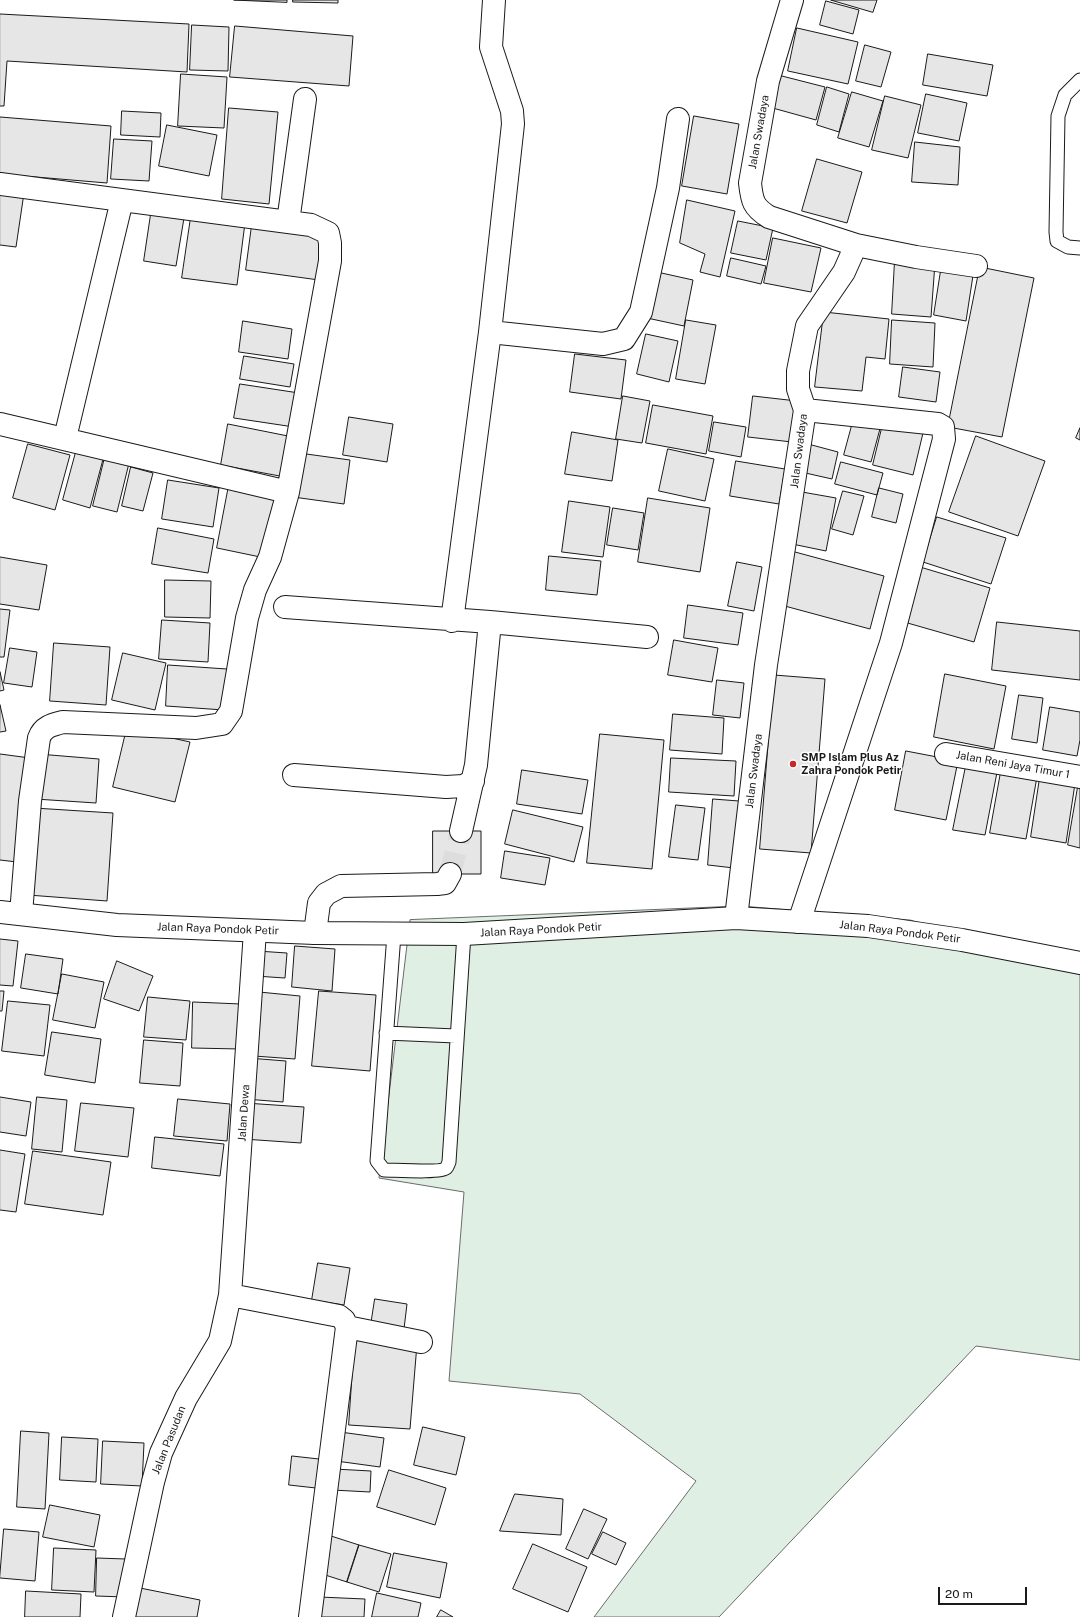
<!DOCTYPE html>
<style>
body{margin:0}
#map{position:relative;width:1080px;height:1617px;overflow:hidden;background:#fff;font-family:"Public Sans",sans-serif}
canvas{display:block}
.scale{position:absolute;left:938px;top:1587px;width:89px;height:18px;box-sizing:border-box;border:2px solid #1a1a1a;border-top:0;padding-left:5px;font-size:12px;line-height:14px;white-space:nowrap;color:#1a1a1a;-webkit-text-stroke:3px #fff;paint-order:stroke}
</style>
<div id="map">
<canvas width="1080" height="1617"></canvas>
<div class="scale">20 m</div>
</div>
<script>
const g = document.querySelector('canvas').getContext('2d');
g.lineJoin = 'round';
function fill(path, color) { g.fillStyle = color; g.fill(path, 'evenodd'); }
function trace(path, color, width, dash) { g.strokeStyle = color; g.lineWidth = width; g.lineCap = dash ? 'butt' : 'round'; g.setLineDash(dash || []); g.stroke(path); }
function write(font, color, halo, rows, align = 'center') {
  g.font = font + ' "Public Sans",sans-serif'; g.lineWidth = 3; g.setLineDash([]); g.textBaseline = 'middle'; g.strokeStyle = halo; g.fillStyle = color; for (const [text, x, y, turn = 0] of rows) {
    g.save(); g.translate(x, y); g.rotate((+turn || 0) * Math.PI / 180); g.textAlign = isNaN(turn) ? turn : align; if (halo) g.strokeText(text, 0, 0); g.fillText(text, 0, 0); g.restore();
  }
}
const green = new Path2D(`
 M741 906 910 920 1080 966V1360L976 1346 719 1617H594L696 1481 580 1394 449 1381 464 1192 379 1178 410 920Z`);
fill(green, '#e0efe3');
trace(green, '#6a6a6a', 1);
const building = new Path2D(`
 M234 0H287V2Z
 M293 0H338V3L293 2Z
 M831 0H877L873 12Z
 M826 1 859 10 853 34 820 25Z
 M0 14 189 24 187 72 7 61 4 106H0Z
 M192 25 229 27 228 71 190 70Z
 M235 26 353 36 349 86 230 77Z
 M797 28 858 42 848 84 788 71Z
 M865 45 891 52 881 87 856 81Z
 M928 54 993 65 987 96 923 85Z
 M181 74 227 77 224 128 178 126Z
 M778 75 825 87 816 120 769 107Z
 M827 87 849 94 839 132 817 125Z
 M852 92 883 101 869 147 838 138Z
 M926 94 967 103 959 141 918 133Z
 M885 96 921 105 908 158 872 150Z
 M229 108 278 112 269 204 222 199Z
 M122 111 161 113 160 137 121 135Z
 M694 116 739 124 727 194 682 186Z
 M0 117 111 126 107 183 0 174Z
 M167 125 217 135 209 176 159 166Z
 M114 139 152 141 149 181 111 179Z
 M915 142 960 147 958 185 912 182Z
 M817 159 862 172 847 223 802 211Z
 M0 190 24 193 16 247 0 245Z
 M687 200 735 211 720 277 700 272 705 254 680 243Z
 M151 214 184 218 176 266 144 261Z
 M191 217 245 223 237 285 182 278Z
 M738 221 773 228 766 260 731 253Z
 M252 225 325 235 319 280 246 270Z
 M773 238 821 248 811 292 764 283Z
 M731 258 766 266 761 284 727 276Z
 M895 260 935 263 931 317 892 314Z
 M942 264 974 269 966 321 934 315Z
 M980 267 1034 278 1002 437 948 427Z
 M657 272 693 280 684 326 647 318Z
 M824 312 889 319 885 359 866 357 862 391 815 387Z
 M686 320 716 325 705 384 676 379Z
 M892 320 935 323 933 367 890 364Z
 M243 321 292 329 288 359 239 352Z
 M646 334 678 341 669 382 637 374Z
 M575 354 626 360 621 399 570 392Z
 M244 356 294 364 290 387 240 379Z
 M903 367 940 372 936 402 899 397Z
 M240 384 299 393 294 427 234 418Z
 M623 396 650 401 642 443 616 439Z
 M753 396 797 401 792 442 748 437Z
 M653 405 713 416 706 454 646 443Z
 M349 417 393 424 387 462 343 455Z
 M854 418 881 425 871 462 844 455Z
 M714 422 746 427 741 457 709 451Z
 M228 424 293 437 285 477 221 465Z
 M883 424 923 433 913 475 873 465Z
 M1080 428V440L1076 438Z
 M572 432 618 440 612 481 565 474Z
 M976 436 1045 461 1018 536 949 512Z
 M79 441 106 448 90 508 63 500Z
 M28 444 70 455 55 510 13 498Z
 M808 444 838 452 832 479 801 472Z
 M107 449 131 455 117 512 93 506Z
 M668 449 714 459 705 501 659 491Z
 M299 453 350 460 344 504 293 497Z
 M736 461 785 469 779 504 730 496Z
 M841 462 883 473 877 495 835 484Z
 M131 467 153 473 143 511 122 506Z
 M168 480 219 488 213 527 162 519Z
 M229 485 277 494 265 558 217 548Z
 M879 488 903 494 896 523 872 517Z
 M843 491 864 496 853 535 832 529Z
 M802 492 836 498 826 551 792 544Z
 M648 498 710 508 700 572 638 562Z
 M569 501 610 507 603 557 562 552Z
 M613 508 644 513 638 550 607 545Z
 M937 517 1006 538 991 584 923 562Z
 M158 528 214 539 208 573 152 564Z
 M795 552 884 576 870 629 781 605Z
 M549 556 601 561 597 595 546 590Z
 M0 557 47 565 39 610 0 604Z
 M737 562 762 567 754 611 728 606Z
 M920 567 990 588 974 642 904 622Z
 M165 580 211 581 210 618 165 617Z
 M688 605 743 613 738 645 684 638Z
 M0 609 10 610 4 657H0Z
 M162 620 210 623 208 662 159 659Z
 M997 622 1080 631V680L992 670Z
 M674 640 718 648 712 682 668 675Z
 M54 643 110 647 106 705 50 701Z
 M10 648 37 652 32 687 4 683Z
 M123 653 166 663 155 710 112 700Z
 M168 665 227 669 224 710 166 706Z
 M0 672 4 690 0 691Z
 M945 674 1006 686 994 749 934 737Z
 M774 675 825 679 811 853 760 849Z
 M717 680 744 683 740 718 713 715Z
 M1019 695 1043 698 1037 743 1012 739Z
 M0 705 6 731 0 732Z
 M1050 707 1080 712V740L1077 756 1043 750Z
 M673 714 724 718 722 754 670 750Z
 M127 728 190 742 175 802 113 787Z
 M600 734 664 740 652 869 587 863Z
 M906 751 958 761 946 820 895 810Z
 M0 754 30 758 17 862 0 860Z
 M38 754 99 759 96 803 35 799Z
 M671 758 736 761 734 796 669 792Z
 M967 761 998 767 985 835 953 830Z
 M1002 766 1038 771 1026 839 990 833Z
 M522 770 588 780 582 814 517 804Z
 M1041 771 1076 777 1066 843 1031 837Z
 M1079 781H1080V848L1068 845Z
 M713 799 739 801 734 868 708 865Z
 M676 805 705 808 698 860 669 857Z
 M34 808 113 813 107 901 28 895Z
 M513 810 583 827 574 862 505 844Z
 M433 831H481V874H433Z
 M505 851 550 858 545 885 501 878Z
 M0 939 18 941 13 986 0 985Z
 M295 946 335 949 332 991 292 987Z
 M257 951 287 953 285 978 255 976Z
 M26 954 63 959 58 994 21 988Z
 M117 961 153 976 139 1011 104 999Z
 M62 974 104 982 95 1028 53 1020Z
 M0 991H4L2 1011H0Z
 M319 991 376 995 370 1071 312 1066Z
 M259 992 300 996 295 1059 254 1056Z
 M148 997 190 1001 186 1040 144 1037Z
 M8 1001 50 1005 44 1056 2 1051Z
 M193 1002 241 1004 240 1049 192 1048Z
 M52 1032 101 1039 95 1083 45 1075Z
 M144 1040 183 1043 180 1086 140 1083Z
 M248 1058 286 1061 283 1102 245 1099Z
 M0 1097 31 1102 26 1136 0 1132Z
 M37 1097 67 1100 62 1152 32 1149Z
 M178 1099 230 1104 227 1141 174 1136Z
 M81 1103 134 1108 128 1157 75 1151Z
 M245 1103 304 1107 301 1143 243 1139Z
 M155 1137 224 1144 220 1176 152 1168Z
 M0 1150 25 1154 16 1212 0 1210Z
 M33 1151 111 1162 103 1215 25 1204Z
 M318 1263 350 1268 344 1305 312 1300Z
 M375 1299 407 1304 404 1329 371 1325Z
 M355 1339 417 1344 410 1429 349 1425Z
 M423 1427 465 1437 456 1475 414 1465Z
 M21 1431 49 1433 45 1509 17 1507Z
 M340 1432 384 1438 380 1467 336 1461Z
 M62 1437 98 1439 96 1482 60 1480Z
 M103 1441 144 1443 142 1486 101 1484Z
 M292 1456 319 1459 316 1488 289 1485Z
 M334 1469 371 1471 370 1492 332 1490Z
 M389 1470 446 1488 435 1525 377 1507Z
 M515 1494 563 1499 561 1535 500 1531Z
 M50 1505 100 1515 94 1547 43 1537Z
 M584 1509 607 1519 588 1559 566 1549Z
 M4 1529 39 1532 35 1581 0 1578Z
 M603 1532 626 1543 616 1565 592 1554Z
 M331 1536 359 1545 347 1582 319 1573Z
 M533 1544 587 1567 568 1612 513 1589Z
 M359 1545 391 1554 379 1592 347 1582Z
 M54 1548 96 1550 94 1592 52 1590Z
 M394 1553 447 1563 440 1598 387 1587Z
 M97 1558 126 1559 125 1597 96 1596Z
 M135 1587 200 1600 197 1617H129Z
 M26 1591 81 1594 80 1617H25Z
 M377 1593 421 1603 418 1617H372Z
 M319 1597 365 1599 364 1617H319Z
 M441 1610 453 1617H437Z`);
fill(building, '#e6e6e6');
trace(building, '#1a1a1a', 1);
trace(new Path2D(`
 M450 874 461 831`), '#ddd', 22, [22, 11]);
const lane = new Path2D(`
 M1080 80 1065 95 1058 116 1056 232 1057 241 1068 247 1080 248
 M394 934 377 1161 384 1170C394 1170 441 1173 446 1168 448 1166 448 1164 449 1162L464 934
 M386 1033 456 1036`);
const street = new Path2D(`
 M0 184 311 225 328 233 330 243V261L288 492 270 557 255 590 247 618 231 711 222 724 196 728 63 722C51 725 43 727 39 738L30 801 21 914
 M288 222 305 99
 M856 245 916 257 976 266
 M490 332 603 344 624 339 641 312 668 188 678 119
 M0 424 288 492
 M65 438 122 200
 M285 607 490 622 647 637
 M452 621 490 332 513 124 512 111 491 47 494 0
 M946 754 1080 777
 M294 775 446 787 463 786 473 781
 M461 831 476 765 490 622
 M736 918 766 665 805 410 798 389V371L807 326 844 272 856 245 769 217C753 207 752 201 750 183L768 81 792 0
 M799 922 891 643 944 439 943 427 938 424 805 410
 M315 933 319 903 326 894 341 886 437 884 445 883 450 874
 M230 1295 339 1316 344 1320 347 1327 310 1617
 M347 1327 421 1342
 M124 1617 153 1482 161 1453 186 1398 220 1341 230 1295 255 931`);
const secondary = new Path2D(`
 M0 912 117 925 315 933 464 934 736 918 868 926 962 940 1080 963`);
trace(lane, '#1a1a1a', 15);
trace(street, '#1a1a1a', 24);
trace(secondary, '#1a1a1a', 24);
trace(lane, '#fff', 13);
trace(street, '#fff', 22);
trace(secondary, '#fff', 22);
for (const [x, y, r, color] of [
 [793,764,4,"#c62828"]
]) { const dot = new Path2D(); dot.arc(x, y, r, 0, 2 * Math.PI); g.fillStyle = color; g.fill(dot); trace(dot, '#fff', 1.5); }
write('11px', '#1a1a1a', '#fff', [
 ["Jalan Swadaya",759,132,-80],
 ["Jalan Swadaya",799,451,-83],
 ["Jalan Reni Jaya Timur 1",1013,765,10],
 ["Jalan Swadaya",754,771,-83],
 ["Jalan Raya Pondok Petir",218,929,2],
 ["Jalan Raya Pondok Petir",541,930,-3],
 ["Jalan Raya Pondok Petir",900,932,7],
 ["Jalan Dewa",244,1113,-86],
 ["Jalan Pasudan",169,1440,-68]
]);
write('bold 11px', '#1a1a1a', '#fff', [
 ["SMP Islam Plus Az",801,758],
 ["Zahra Pondok Petir",801,771]
], 'left');
</script>
